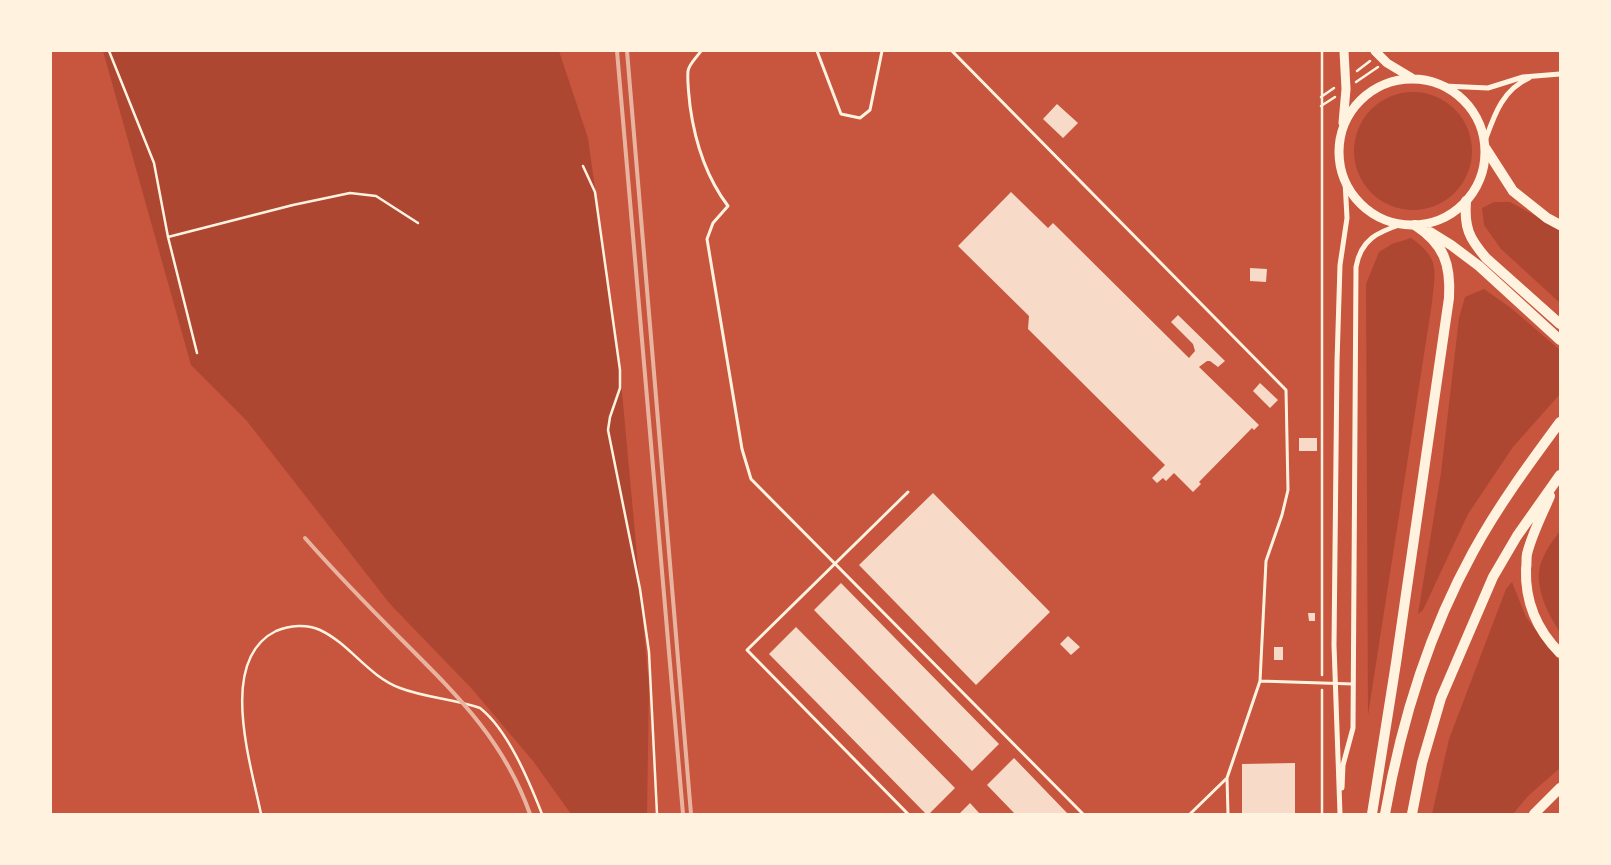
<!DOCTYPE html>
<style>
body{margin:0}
#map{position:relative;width:1611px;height:865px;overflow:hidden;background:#c8553d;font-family:"Sofia Sans Condensed",sans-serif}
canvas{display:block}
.frame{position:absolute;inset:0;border:52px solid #fff3e0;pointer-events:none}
</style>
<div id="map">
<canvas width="1611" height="865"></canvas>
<div class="frame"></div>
</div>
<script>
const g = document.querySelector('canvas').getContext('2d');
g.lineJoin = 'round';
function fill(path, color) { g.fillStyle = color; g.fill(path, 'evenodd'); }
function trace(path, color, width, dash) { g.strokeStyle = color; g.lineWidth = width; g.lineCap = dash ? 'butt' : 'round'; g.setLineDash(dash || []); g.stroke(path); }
fill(new Path2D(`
 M103 51H559L588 138 620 370 649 686 647 814H571L533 761 472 689 390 604 246 420 191 365Z
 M1354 151a59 59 0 1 1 118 0a59 59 0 1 1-118 0Z
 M1494 202H1510L1560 229V303L1501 249 1484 225 1482 208Z
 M1411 238C1441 259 1435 271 1432 303L1368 715 1366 284 1379 252 1392 244Z
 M1484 289 1511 308 1560 350V394L1513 447 1468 514 1423 610 1418 614 1441 473 1459 318 1465 297Z
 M1560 531V632C1547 613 1531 581 1543 558 1547 548 1554 539 1560 531Z
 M1512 582 1526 617 1560 662V768L1528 796 1513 814H1432L1449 739 1506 589Z`), '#ae4732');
fill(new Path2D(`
 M1057 104 1078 123 1063 138 1043 119Z
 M1011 192 1048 228 1053 223 1189 358 1195 351 1193 344 1171 322 1178 315 1225 361 1218 367 1210 361H1207L1199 367 1259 425 1254 430 1252 428 1199 482 1201 484 1193 492 1174 473 1166 481 1163 478 1157 483 1152 478 1165 465 1028 329 1029 316 958 246Z
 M1250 268 1267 269 1266 282 1250 281Z
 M1260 383 1278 400 1270 408 1253 391Z
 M1299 438H1317V451H1299Z
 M933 493 1050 612 976 685 859 565Z
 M841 583 999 744 972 771 814 610Z
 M1308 613H1315V621H1309Z
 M796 627 955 788 929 814H926L769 654Z
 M1068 636 1080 647 1071 655 1060 644Z
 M1274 647H1283V660H1274Z
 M1014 758 1068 814H1015L987 785Z
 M1295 763V814H1242V764Z
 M970 803 980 814H959Z`), '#f7dbc8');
trace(new Path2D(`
 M109 51 154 163 168 237 197 353
 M1357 71 1370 61
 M1356 82 1378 67
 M1321 97 1334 88
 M1321 106 1335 97
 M583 166 595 192 620 370V388L610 417 608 430 640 589 649 652 657 814
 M168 237 293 205 350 193 376 196 418 223
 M1322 675V51
 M1322 690V814
 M261 814C251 764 217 660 276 631 290 625 307 624 320 630 350 644 368 676 400 688 426 698 455 699 480 708 508 730 529 781 542 814`), '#fff3e0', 2.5);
trace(new Path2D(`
 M701 51C697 57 689 64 688 71 687 82 689 94 690 106 695 142 706 177 728 206L713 223 707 239 742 449 751 479 1083 814
 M817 51 841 114 860 118 870 110 882 51
 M952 51 1286 390 1288 490 1282 515 1266 561 1260 681 1353 684
 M1227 778 1228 814
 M908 814 747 650 908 492
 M1190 814 1227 778 1260 681`), '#fff3e0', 3);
trace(new Path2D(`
 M1444 86 1488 88 1523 77 1560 74
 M1485 141C1494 116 1502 90 1529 78
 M1342 788 1343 765 1353 728 1356 267C1361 239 1378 232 1402 224
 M1340 814 1334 645 1337 362 1340 265 1347 218 1345 181`), '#fff3e0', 5);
trace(new Path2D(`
 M1375 51 1387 63 1412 78
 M1339 152a73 73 0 1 1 146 0a73 73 0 1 1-146 0Z
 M1343 123 1346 89 1344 51`), '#fff3e0', 9);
trace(new Path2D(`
 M1486 149 1513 191 1547 218 1560 225
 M1466 201C1464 228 1469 238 1486 258L1560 324
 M1430 232 1451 245 1479 266 1560 340
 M1550 496C1542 515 1532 534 1527 554 1526 559 1527 564 1526 569 1525 602 1537 630 1560 653
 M1372 814 1396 663 1449 298C1451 264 1444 244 1415 225
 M1385 814C1401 722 1428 634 1473 552 1498 506 1529 464 1560 422
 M1412 814 1422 763 1441 698 1493 577 1517 536 1560 475
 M1534 814 1560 788`), '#fff3e0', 10);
trace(new Path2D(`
 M617 51 683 814
 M627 51 691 814
 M305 538C336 573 369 607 402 640 456 694 504 740 530 814`), '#e9b49f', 4);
</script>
